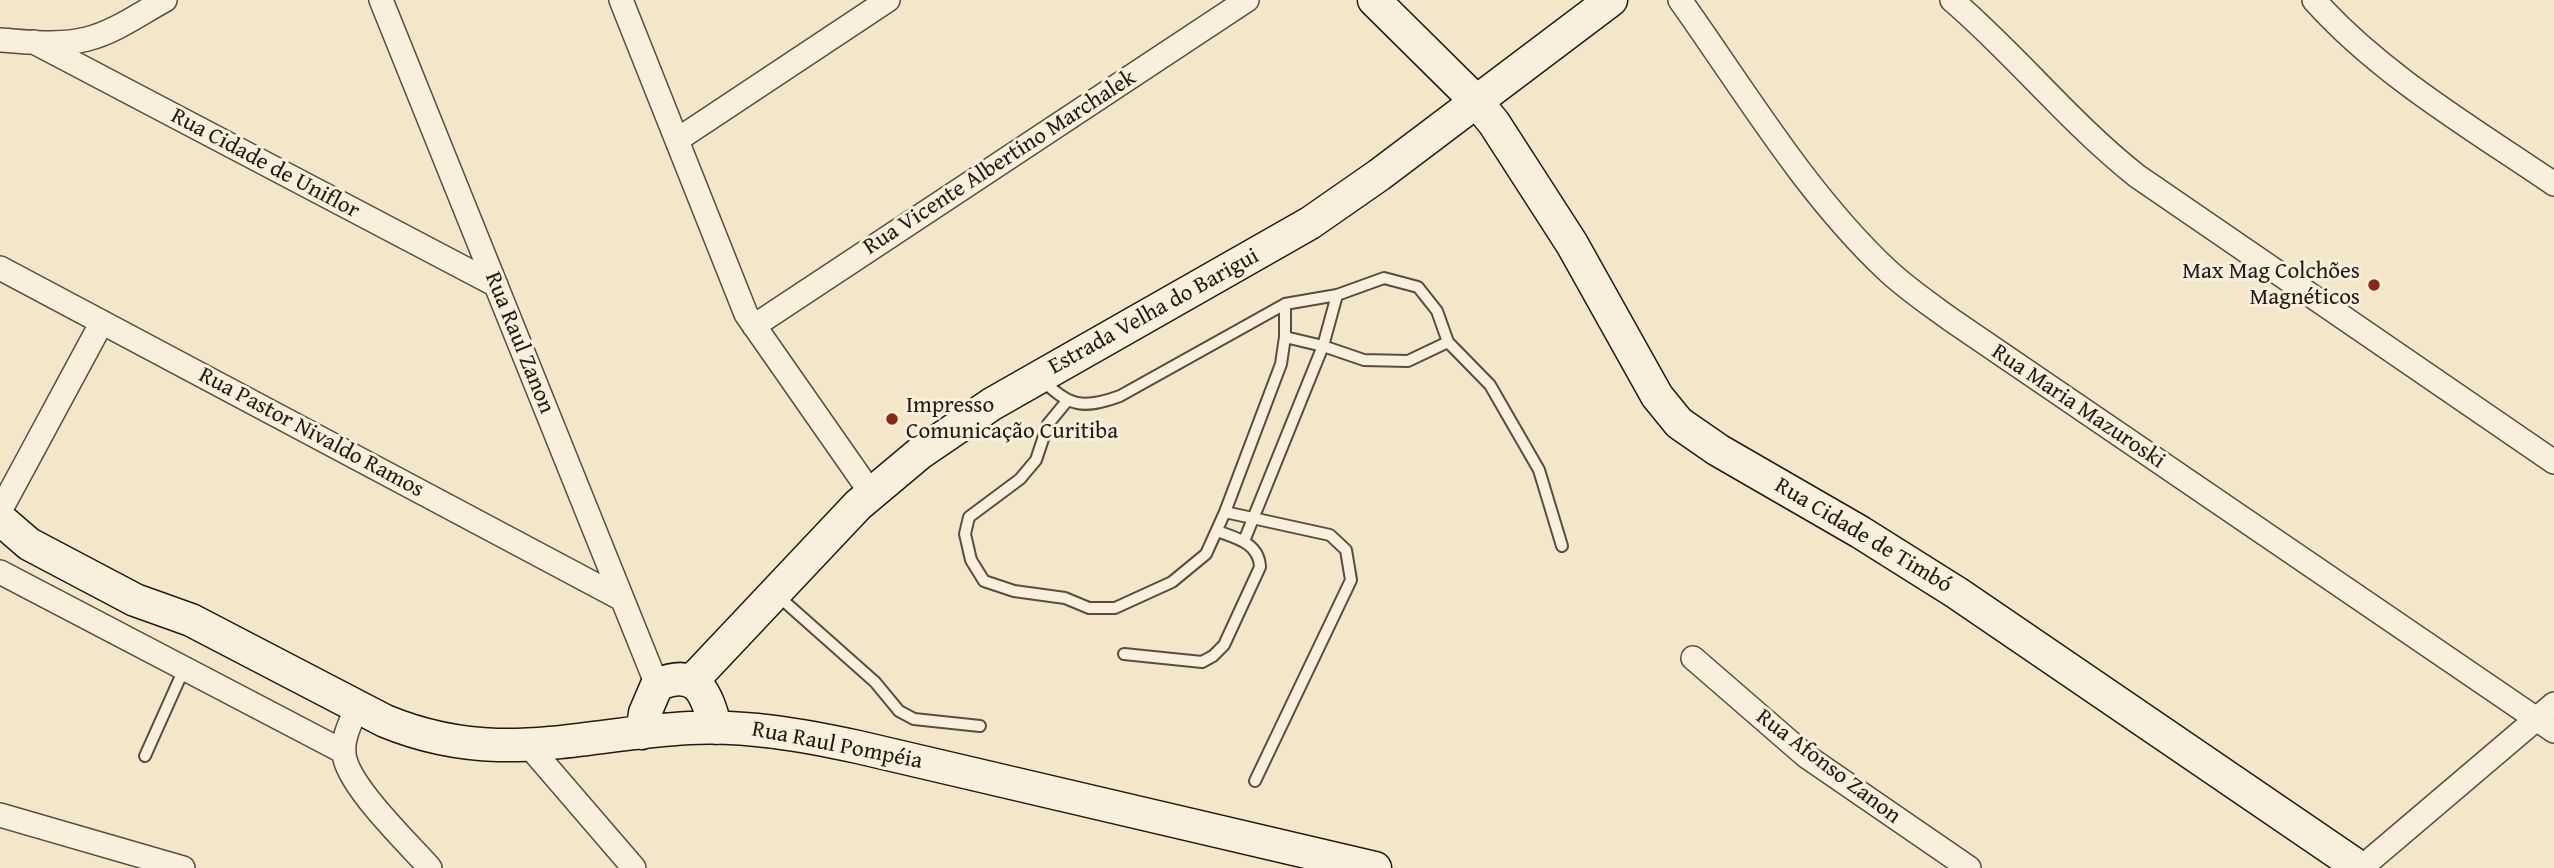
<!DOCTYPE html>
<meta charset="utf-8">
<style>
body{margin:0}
canvas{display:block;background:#f4e6c9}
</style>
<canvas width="2554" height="868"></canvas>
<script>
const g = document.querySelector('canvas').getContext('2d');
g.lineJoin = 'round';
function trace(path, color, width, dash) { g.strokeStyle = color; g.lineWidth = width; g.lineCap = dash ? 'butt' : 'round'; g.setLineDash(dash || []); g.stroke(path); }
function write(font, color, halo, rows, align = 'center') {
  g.font = font + ' "Gentium Book Plus",serif'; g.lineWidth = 6; g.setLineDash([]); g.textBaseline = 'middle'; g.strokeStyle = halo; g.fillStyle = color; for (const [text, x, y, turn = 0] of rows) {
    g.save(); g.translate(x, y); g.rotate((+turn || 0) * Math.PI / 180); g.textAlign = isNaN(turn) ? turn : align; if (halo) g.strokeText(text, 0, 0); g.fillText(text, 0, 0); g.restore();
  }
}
const lane = new Path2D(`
 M1285 337 1323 346 1364 360 1408 361 1448 342
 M1041 379C1069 406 1082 410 1120 396L1285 304 1337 295 1384 278 1418 287 1437 311 1448 342 1490 385 1539 470 1562 546
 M1067 401 1048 424 1036 460 1020 479 969 517 965 534 971 560 984 581 1014 591 1065 598 1089 608H1115L1172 582 1206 554 1225 512 1281 364 1285 337V304
 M1225 512 1330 535 1346 550 1351 580 1255 781
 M1244 541 1323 346 1337 295
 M777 595 875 682 899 711 914 719 980 726
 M1124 654 1202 662 1213 656 1224 645 1260 567C1259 543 1236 538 1217 531
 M145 756 184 669`);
const street = new Path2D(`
 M381 0 657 685
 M621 0 746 314 871 493
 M1680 0C1744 90 1806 194 1887 270 1906 288 1928 303 1950 319L2554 731
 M1952 0C2017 56 2070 123 2137 176L2554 462
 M2314 0C2381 75 2472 128 2554 184
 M0 40C28 42 60 46 87 39 115 32 141 13 165 0
 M34 42 496 285
 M677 140 888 0
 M0 268 622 599
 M754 326 1247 0
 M0 511 102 322
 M0 572 344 752
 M1693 658 1806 756 1969 868
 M357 707C351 722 342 738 344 754 347 785 408 843 430 868
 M529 746 634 868
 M0 815 183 868
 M2361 868 2554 704`);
const secondary = new Path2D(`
 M1374 0 1476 101 1494 123 1572 244 1657 396 1679 423 1718 450 1860 532 1957 593 2360 868
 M0 519 29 544 135 600 191 620 385 721C497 767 577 734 689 728 746 725 802 735 858 747L1375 868
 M692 681 858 505 920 453 992 404 1310 223 1379 175 1611 0
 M642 733 645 713 657 685C698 667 706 693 716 728`);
trace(lane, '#594c41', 14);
trace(street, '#594c41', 26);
trace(secondary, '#251914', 35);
trace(lane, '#f8efdc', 10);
trace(street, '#f8efdc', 23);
trace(secondary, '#f8efdc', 32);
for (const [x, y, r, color] of [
 [2374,285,7,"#8f2418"],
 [892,419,7,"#8f2418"]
]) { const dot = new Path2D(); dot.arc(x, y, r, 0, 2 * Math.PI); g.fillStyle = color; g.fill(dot); trace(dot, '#f8efdc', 2.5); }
write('23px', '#251914', '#f8efdc', [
 ["Rua Vicente Albertino Marchalek",1000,163,-33],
 ["Rua Cidade de Uniflor",265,164,28],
 ["Estrada Velha do Barigui",1154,312,-29],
 ["Rua Raul Zanon",519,343,68],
 ["Rua Maria Mazuroski",2078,407,34],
 ["Rua Pastor Nivaldo Ramos",311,433,28],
 ["Rua Cidade de Timbó",1863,536,31],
 ["Rua Raul Pompéia",837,746,11],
 ["Rua Afonso Zanon",1828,767,37]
]);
write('23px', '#251914', '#f8efdc', [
 ["Max Mag Colchões",2360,272],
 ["Magnéticos",2360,298],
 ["Impresso",906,406,"left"],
 ["Comunicação Curitiba",906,432,"left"]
], 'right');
</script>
